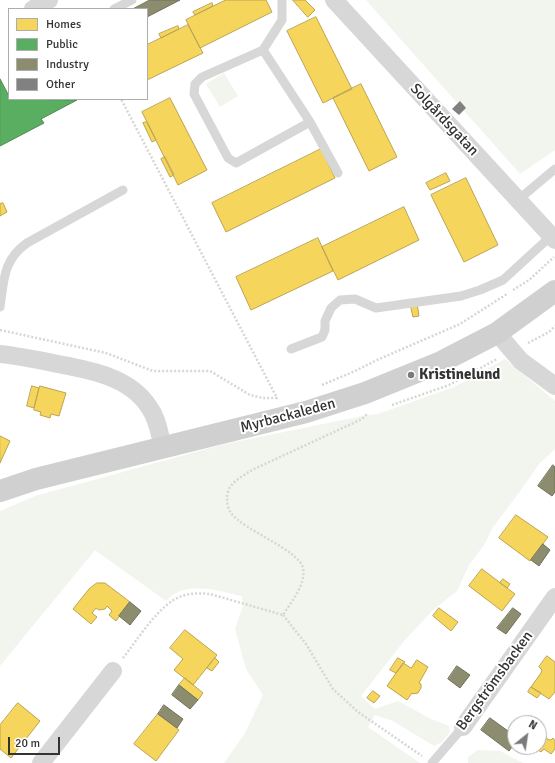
<!DOCTYPE html>
<meta charset="utf-8">
<style>
body{margin:0}
#map{position:relative;width:555px;height:763px;overflow:hidden;background:#fff;font-family:Signika,sans-serif}
canvas{display:block}
.legend{position:absolute;left:8px;top:8px;width:140px;height:92px;box-sizing:border-box;background:#fff;border:1px solid #adadad;margin:0;padding:5px 7px;list-style:none;font-size:12px;color:#333}
.legend li{display:flex;align-items:center;gap:8px;height:20px}
.legend b{width:20px;border:1px solid #adadad}
.north{position:absolute;left:507px;top:715px;width:40px;height:40px;box-sizing:border-box;background:#fff;border:1px solid #adadad;border-radius:50%;rotate:30deg;font-size:11px;font-weight:700;line-height:16px;text-align:center;color:#333}
.north::after{content:'';display:block;margin:auto;width:14px;height:18px;background:#7a7a7a;clip-path:polygon(50% 0,100% 100%,50% 72%,0 100%)}
.scale{position:absolute;left:8px;top:737px;width:52px;height:18px;box-sizing:border-box;border:2px solid #333;border-top:0;padding-left:5px;font-size:12px;line-height:14px;white-space:nowrap;color:#333;-webkit-text-stroke:3px #fff;paint-order:stroke}
</style>
<div id="map">
<canvas width="555" height="763"></canvas>
<ul class="legend">
<li><b style="height:11px;background:#f6d55c"></b>Homes</li>
<li><b style="height:11px;background:#5aae61"></b>Public</li>
<li><b style="height:11px;background:#8c8c6e"></b>Industry</li>
<li><b style="height:11px;background:#818181"></b>Other</li>
</ul>
<div class="north">N</div>
<div class="scale">20 m</div>
</div>
<script>
const g = document.querySelector('canvas').getContext('2d');
g.lineJoin = 'round';
function fill(path, color) { g.fillStyle = color; g.fill(path, 'evenodd'); }
function trace(path, color, width, dash) { g.strokeStyle = color; g.lineWidth = width; g.lineCap = dash ? 'butt' : 'round'; g.setLineDash(dash || []); g.stroke(path); }
function write(font, color, halo, rows, align = 'center') {
  g.font = font + ' Signika,sans-serif'; g.lineWidth = 4; g.setLineDash([]); g.textBaseline = 'middle'; g.strokeStyle = halo; g.fillStyle = color; for (const [text, x, y, turn = 0] of rows) {
    g.save(); g.translate(x, y); g.rotate((+turn || 0) * Math.PI / 180); g.textAlign = isNaN(turn) ? turn : align; if (halo) g.strokeText(text, 0, 0); g.fillText(text, 0, 0); g.restore();
  }
}
fill(new Path2D(`
 M366 0H555V150L520 174Z
 M224 73 238 96 220 107 206 84Z
 M505 359 555 401V449L540 463 515 498 493 527 484 545 469 565 457 591 433 610 404 641 361 696 375 709 398 701 431 719 449 726 450 732 442 742 434 746 393 721 375 715 368 727 420 763H224L245 733 263 695 246 669 235 629 243 606 242 596C218 591 185 579 166 601L95 550 0 666V511L35 496 225 444 362 416 378 414 454 387Z
 M478 750 500 751 523 763H468V757Z`), '#f1f5ed');
const homes = new Path2D(`
 M226 0H266L272 12 200 48 186 20Z
 M293 0H305L315 10 308 17Z
 M212 3 213 6 195 15 193 12Z
 M316 17 352 89 323 103 287 31Z
 M188 25 203 53 147 80V45Z
 M178 26 179 29 161 38 159 34Z
 M361 84 397 157 369 171 333 98Z
 M170 98 207 170 178 185 142 112Z
 M147 122 156 140 152 142 143 123Z
 M321 149 335 178 226 232 212 203Z
 M165 157 174 175 170 177 161 159Z
 M446 173 450 181 430 190 426 183Z
 M466 178 498 245 464 262 431 195Z
 M3 203 7 212 0 216V204Z
 M404 207 419 240 338 280 322 247Z
 M318 238 333 271 251 310 236 277Z
 M417 303 419 316 413 317 410 304Z
 M32 386 39 388 34 408 27 406Z
 M40 386 66 393 59 416 51 414 50 418 40 415 41 412 34 410Z
 M0 436 10 441 0 463Z
 M516 515 548 537 530 561 499 538Z
 M482 569 515 594 502 611 469 586Z
 M503 579 510 584 507 588 500 583Z
 M97 583H105L130 602 116 621 109 615 112 611 107 606 105 609 99 610 96 608 92 613 97 617 91 624 73 609 89 589Z
 M439 608 458 622 451 631 433 616Z
 M185 630 217 655 193 685 174 670 183 659 170 648Z
 M547 656 555 662V692L549 699 531 687 541 673 542 670 539 667Z
 M215 658 219 662 212 671 207 668Z
 M398 658 405 662 396 673 390 670Z
 M417 660 428 667 419 683 421 684V688L418 693 413 694 412 693 407 700 387 686 403 663 411 668Z
 M185 678 203 693 198 700 179 685Z
 M531 687 541 693 537 698 528 692Z
 M373 691 380 696 374 703 367 698Z
 M18 703 40 721 11 758 0 749V725Z
 M158 714 179 730 156 761 134 744Z
 M539 732 549 740H551L553 738 555 741V749L551 754 544 749 541 752 534 747H539Z`);
fill(homes, '#f6d55c');
trace(homes, '#bca450', 1);
const public = new Path2D(`
 M0 79 9 96V99L77 100 41 119 44 123 0 146Z`);
fill(public, '#5aae61');
trace(public, '#4e8953', 1);
const industry = new Path2D(`
 M150 0H180L147 17V9H133Z
 M553 465 555 467V492L552 496 538 486Z
 M543 544 550 550 539 566 531 560Z
 M130 602 141 611 130 625 119 616Z
 M513 608 521 614 506 634 497 628Z
 M457 666 470 675 460 688 448 679Z
 M179 685 198 700 190 709 172 695Z
 M164 705 183 719 177 728 158 714Z
 M490 718 515 736V743L509 751 481 730Z`);
fill(industry, '#8c8c6e');
trace(industry, '#71715c', 1);
fill(new Path2D(`
 M460 101 466 108 459 115 452 109Z`), '#818181');
trace(new Path2D(`
 M513 290 529 280 554 257
 M0 330 106 353 153 371H210L250 395 263 398H277L121 99
 M528 343 549 332 555 326
 M322 385 355 371 377 360 460 324 507 294
 M392 405 449 385 497 359
 M283 615 306 644 333 689 358 712 422 756
 M123 658C138 639 160 603 182 596 191 593 201 593 210 594L283 615C291 602 306 585 303 568 299 550 243 530 231 513 228 509 227 503 227 498 227 495 228 490 230 487 235 480 244 475 252 470L362 419 368 413`), '#d6d6d6', 2.5, [2, 2]);
trace(new Path2D(`
 M282 0V20L263 50 202 77 195 84 194 94 228 158 236 163 310 122 338 173
 M114 9 132 0
 M263 50 310 122
 M518 200 555 169
 M0 307C4 280 3 260 27 243L123 190
 M291 349 322 337 325 330V321L331 308 340 300 355 299 376 308 461 296 480 290 503 280 551 236
 M432 763 463 727`), '#d7d7d7', 9);
trace(new Path2D(`
 M334 0 555 240
 M33 9 49 0
 M497 333 521 361 555 386
 M0 354C19 356 38 360 58 364 90 370 130 377 149 407 158 419 159 433 163 447
 M463 727 555 597
 M41 763 113 671`), '#d7d7d7', 18);
trace(new Path2D(`
 M0 491 36 479 306 412 365 393 439 363 497 333 555 291`), '#d0d0d0', 22);
for (const [x, y, r, color] of [
 [411,375,4,"#7a7a7a"]
]) { const dot = new Path2D(); dot.arc(x, y, r, 0, 2 * Math.PI); g.fillStyle = color; g.fill(dot); trace(dot, '#fff', 1.5); }
write('15px', '#333', '#fff', [
 ["Solgårdsgatan",444,120,47],
 ["Myrbackaleden",288,416,-15],
 ["Bergströmsbacken",495,681,-54]
]);
write('bold 15px', '#333', '#fff', [
 ["Kristinelund",419,375]
], 'left');
</script>
